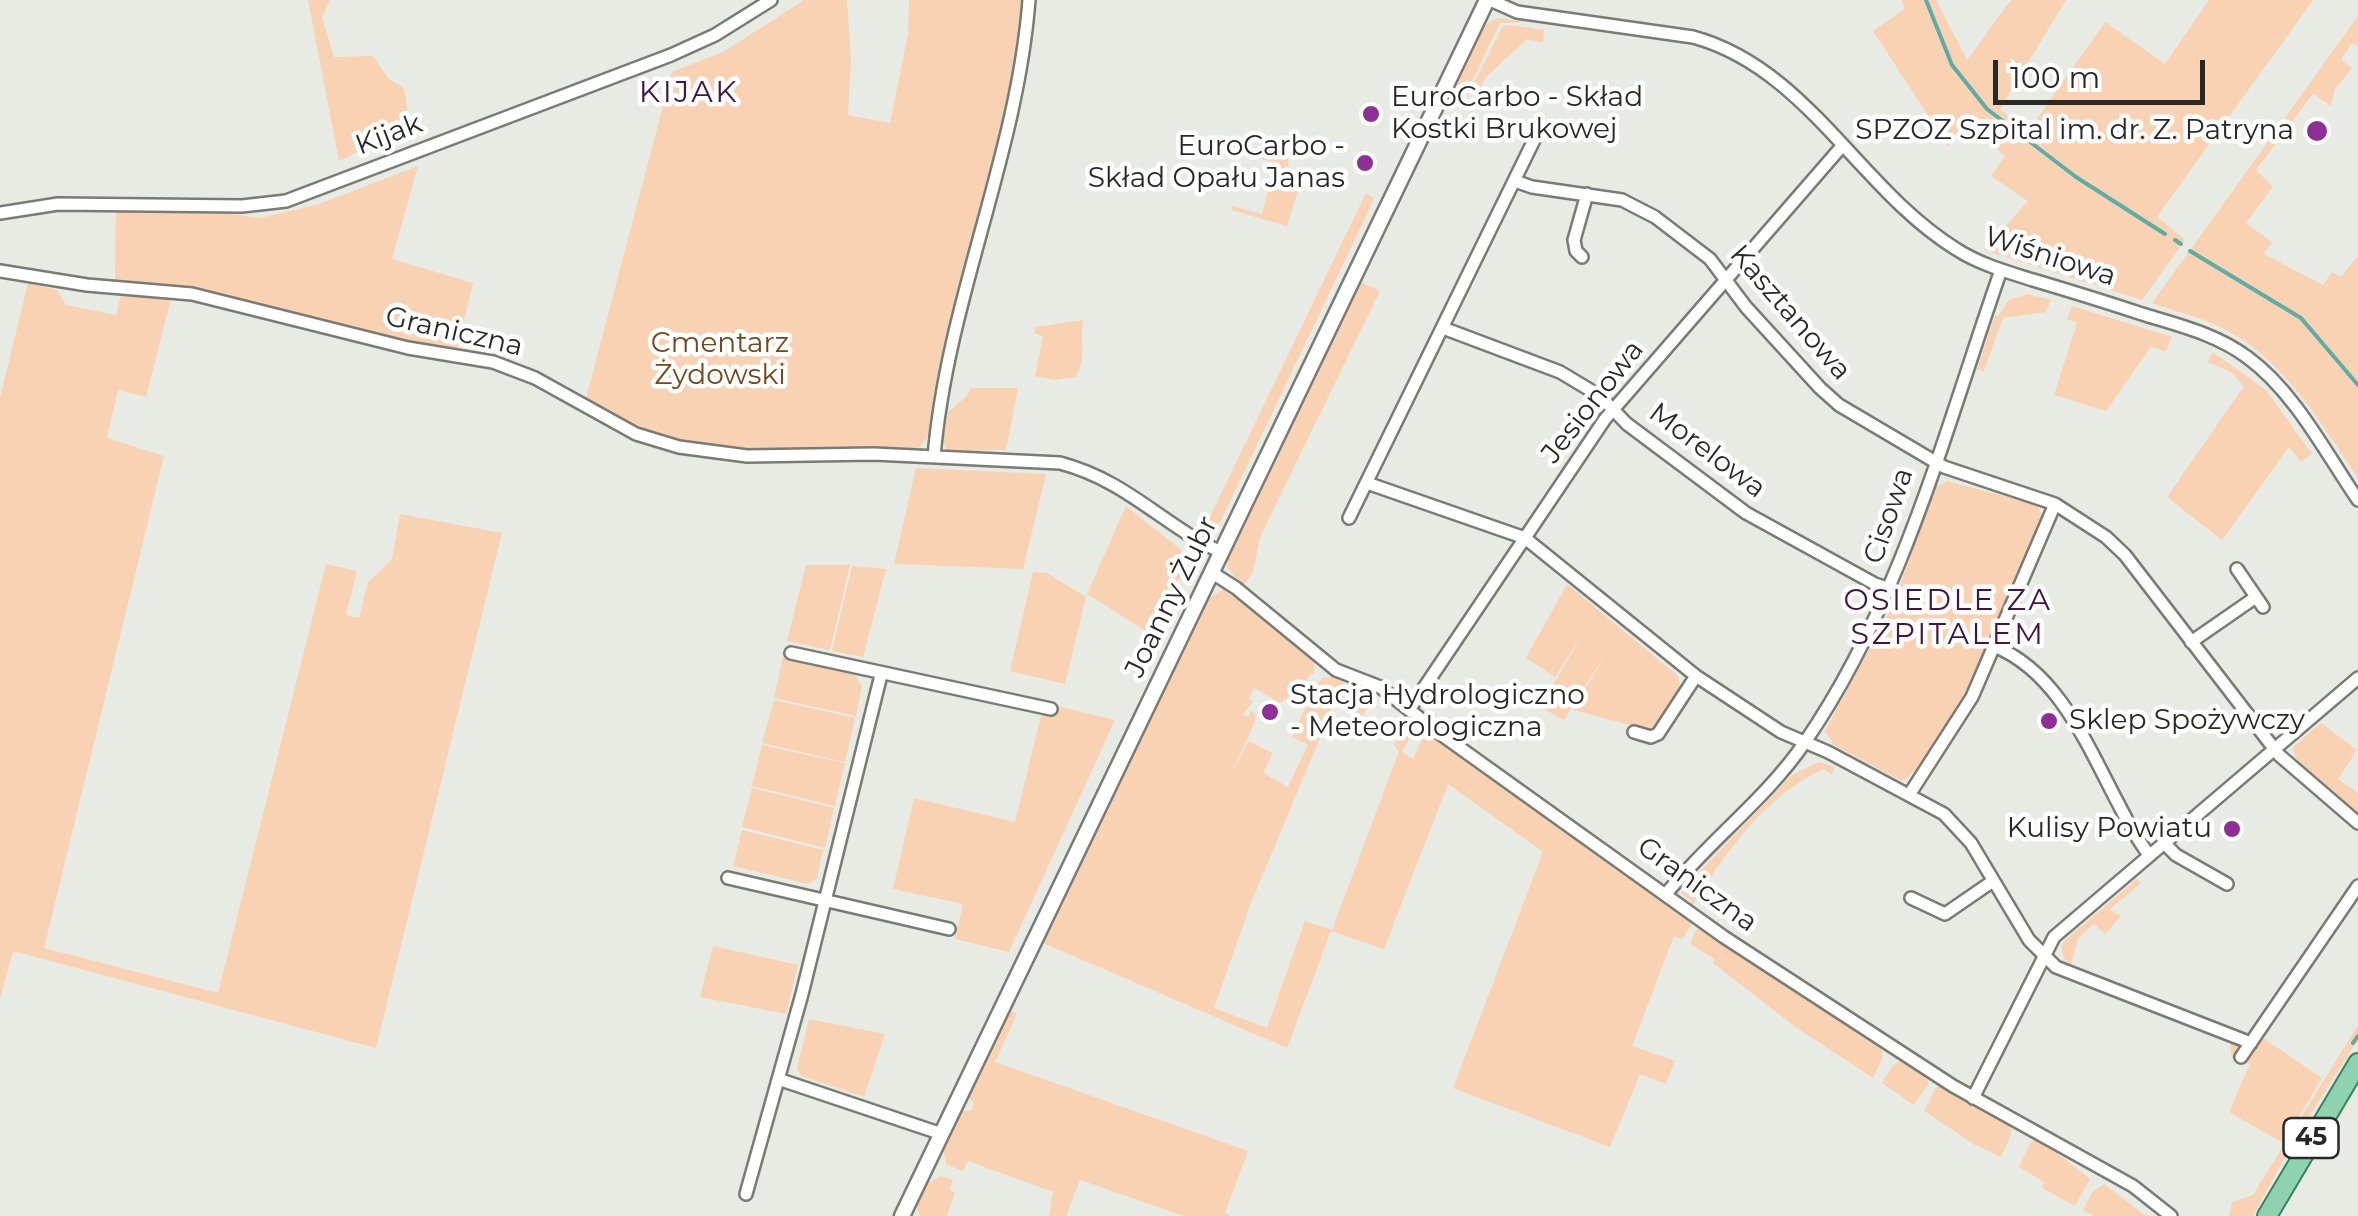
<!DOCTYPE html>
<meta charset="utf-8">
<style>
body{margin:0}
#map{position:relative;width:2358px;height:1216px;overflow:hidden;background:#e8ebe4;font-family:Montserrat,sans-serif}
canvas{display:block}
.scale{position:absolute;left:1993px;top:60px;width:212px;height:45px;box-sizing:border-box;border:5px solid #282927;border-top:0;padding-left:12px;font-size:30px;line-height:35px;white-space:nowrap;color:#282927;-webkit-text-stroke:8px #fff;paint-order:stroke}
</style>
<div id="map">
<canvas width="2358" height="1216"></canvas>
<div class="scale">100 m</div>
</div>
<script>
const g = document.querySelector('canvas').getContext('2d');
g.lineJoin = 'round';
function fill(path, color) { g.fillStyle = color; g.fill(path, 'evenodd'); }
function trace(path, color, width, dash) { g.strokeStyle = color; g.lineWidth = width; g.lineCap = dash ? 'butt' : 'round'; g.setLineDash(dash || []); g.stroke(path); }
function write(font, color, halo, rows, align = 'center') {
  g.font = font + ' Montserrat,sans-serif'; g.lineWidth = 9; g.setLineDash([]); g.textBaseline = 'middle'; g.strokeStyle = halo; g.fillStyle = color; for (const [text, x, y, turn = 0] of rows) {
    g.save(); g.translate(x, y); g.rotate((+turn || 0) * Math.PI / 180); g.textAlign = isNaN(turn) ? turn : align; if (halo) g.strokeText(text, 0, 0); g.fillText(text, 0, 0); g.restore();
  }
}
fill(new Path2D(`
 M308 0H330L322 17 334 57 373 56 389 79 404 88 409 120V124L399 127 398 139 371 145 339 161Z
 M804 0H847L851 60 848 115 890 123 908 34 909 0H1022C1012 119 973 230 946 346 940 373 939 430 919 448L899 450 718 448 652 437 585 402 672 72 725 51Z
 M1901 0H1936L1967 60 2011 0H2066L2000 109 2027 133 2105 22 2165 64 2209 0H2313L2157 217 2185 240 2142 300 1984 250 2028 201 1991 176 2005 156 1968 125 1948 146 1873 31 1905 9Z
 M2358 16V46L2352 43 2341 60 2352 68 2335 89 2331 106 2313 94 2256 170 2273 187 2246 223 2272 242 2264 254 2323 285 2332 272 2341 277 2358 256V478C2318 420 2284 357 2218 326 2197 316 2174 311 2152 303Z
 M1499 18 1527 22 1500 23 1468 90 1457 85 1455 81C1465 60 1474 24 1499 18Z
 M1509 25 1544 30 1543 43 1527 39 1486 77 1477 94 1470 91 1502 27Z
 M1266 144 1275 145 1287 154 1289 168 1280 177 1301 181 1287 226 1231 210 1232 206 1262 214 1275 163 1251 156 1256 149Z
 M418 166 392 259 473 283 457 351C342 332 233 291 115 280L116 211 232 214 260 218 319 204Z
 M1366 193 1374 198 1368 212 1216 531 1206 525Z
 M1361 282 1380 291 1260 537 1253 572 1243 586 1228 569 1227 555Z
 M28 283 57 290 66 305 116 315 122 291 172 295 146 397 118 390 107 438 164 456 44 948 218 993 326 564 357 571 346 615 359 618 368 582 392 559 400 514 502 533 376 1048 13 951 0 999V398Z
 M2027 294 2051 300 2046 312 2003 318 1984 371 1977 369 1995 316H1998L2009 300Z
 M2072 306 2172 337 2166 351 2151 347 2106 411 2054 395 2077 323 2067 319Z
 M1083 320C1080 341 1087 357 1076 377L1054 380 1035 376 1043 336 1034 333 1036 327Z
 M2213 352 2267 391 2312 454 2301 462 2289 447 2222 540 2167 497 2244 386 2231 372 2207 362Z
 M970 388H1018L1006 450 947 451 943 442 948 412 967 396Z
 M916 468 1046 474 1023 569 894 564Z
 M1947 481 2037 505 2042 516C2017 573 1951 753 1902 781L1834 745 1825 731 1892 607 1936 487Z
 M1126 506 1190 557 1152 635 1087 594Z
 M806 565H850L830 650 787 641Z
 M852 566 886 569 863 657 832 651Z
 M1033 572 1047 573 1086 597 1065 684 1010 671Z
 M1567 584 1678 676 1681 690 1653 731 1573 710 1607 652 1564 720 1540 707 1585 630 1555 677 1526 658Z
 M1224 589 1309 655 1314 663V674H1310L1303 688 1280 703 1254 688 1249 699 1253 702 1243 714 1248 717 1251 711 1256 714 1254 724 1226 785 1248 741 1273 753 1263 773 1288 787 1308 744 1292 737 1316 685 1323 678 1335 677 1371 703 1361 717 1337 697 1251 903 1214 1008 1267 1028 1305 921 1332 930 1399 751 1394 745 1407 720 1412 718 1417 724 1402 752 1413 759 1424 734 1430 731 1693 921 1682 940 1674 936 1632 1046 1675 1061 1666 1084 1640 1074 1610 1147 1453 1088 1543 852 1448 784 1384 949 1331 931 1287 1048 1043 943 1206 600Z
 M783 657 854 674 862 686 856 716 774 698Z
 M774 700 855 718 845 762 762 743Z
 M1061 707 1115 720 1009 952 955 939 963 904 893 889 914 798 1015 822 1041 716Z
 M2321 723 2357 750 2338 779 2358 793V816C2340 801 2293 770 2293 747Z
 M762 745 845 763 835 806 752 786Z
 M1819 762 1835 767 1832 774 1824 769C1769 792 1722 856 1692 906L1720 924 1717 928 1688 907 1691 901 1681 893 1686 886 1792 775Z
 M752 788 834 808 825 848 742 827Z
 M742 830 823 850 817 878 808 884 733 866Z
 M2137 879 2141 883 2109 910 2121 916 2105 934 2094 924 2078 938 2071 965C2063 959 2060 952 2063 942Z
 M1703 926 1882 1046V1060L1873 1078 1794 1026 1713 963 1714 959 1690 944 1695 931Z
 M713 946 798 965 786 1014 700 997Z
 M1012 1011 1017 1014 995 1062 1248 1151 1225 1213 1230 1216H1184L1080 1180 1066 1216H1049L1053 1192 968 1161 963 1171 946 1164 943 1149 961 1111H971L974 1103 967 1096 1006 1014Z
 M809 1019 885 1034 864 1097 801 1076 797 1068Z
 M2358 1025V1039L2292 1144 2253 1216H2229L2232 1202 2253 1195Z
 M2202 1031 2235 1043 2238 1048 2237 1055 2247 1061 2263 1038 2322 1078 2283 1143 2229 1112 2250 1064 2232 1059 2230 1043Z
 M1904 1060 1929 1076 1928 1084 1914 1105 1882 1083 1894 1064Z
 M1947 1086 2010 1126 2011 1135 2001 1157 1975 1145 1924 1111 1936 1087Z
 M2039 1139 2090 1179 2075 1206 2042 1188 2044 1182 2019 1167 2031 1142Z
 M941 1176 953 1180 950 1190 955 1193 947 1216H920L916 1205 926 1185Z
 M2104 1184 2146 1216H2094L2083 1210 2092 1192Z`), '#f8d2b2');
trace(new Path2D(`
 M1926 0 1952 65 1987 109 2076 177 2165 234
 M2175 240 2181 244
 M2190 251 2301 318 2358 385
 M2353 1043 2358 1036`), '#5dada7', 4);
const minor = new Path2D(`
 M1490 0 1517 12 1693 37C1807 68 1859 189 1956 249 1979 264 2007 272 2033 280 2070 291 2106 302 2142 314 2178 325 2216 334 2247 357 2295 392 2325 452 2358 500
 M1515 181 1532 187 1622 200 1655 217 1710 259 1746 307 1820 388 1839 405 1944 467 2055 504 2106 537 2125 555 2279 755 2358 823
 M0 213 58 204 242 206 286 201 671 55 715 35 771 0
 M1582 257 1576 251 1574 240 1587 194
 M0 271 87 285 192 294 408 348 493 362 535 378 636 434 679 447 747 456 874 454 1060 463C1128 481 1162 525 1221 552
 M1443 328 1560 372 1600 396 1627 424 1746 513 1875 584 1890 589
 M934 457C947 301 1017 156 1029 0
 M1367 483 1525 538 1696 676 1781 732 1828 752 1944 814 1971 843 2029 940 2056 967 2251 1043
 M1349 518 1535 138
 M2237 569 2263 607
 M1211 572 1236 588 1336 670 1380 687 1435 730 1724 937 1953 1086 2133 1186 2171 1216
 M2191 642 2256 597
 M1994 646C2076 679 2101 790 2149 855
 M791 653 1051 709
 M1409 710 1605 419 1843 145
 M1634 732 1651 737 1658 734 1696 676
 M1909 795 1972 697 2055 504
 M2164 843 2176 855 2227 884
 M728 878 949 929
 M1666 894C1709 841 1767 798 1805 742 1902 601 1945 430 2001 270
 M1911 898 1945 914 1993 881
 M2241 1057 2358 886
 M778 1079 942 1134
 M1973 1098 2054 937 2358 678
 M746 1194 802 994 881 675`);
const tertiary = new Path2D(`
 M902 1216 1487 0`);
const primary = new Path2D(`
 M2267 1216 2358 1063`);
trace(minor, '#797b75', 16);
trace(tertiary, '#797b75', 19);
trace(primary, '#39835c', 22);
trace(minor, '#fff', 11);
trace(tertiary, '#fff', 14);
trace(primary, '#8ed2af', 18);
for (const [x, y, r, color] of [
 [1371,114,10,"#8e2e97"],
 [2317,131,12,"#8e2e97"],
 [1365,163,10,"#8e2e97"],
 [1270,712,10,"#8e2e97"],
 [2049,721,10,"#8e2e97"],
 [2232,829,10,"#8e2e97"]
]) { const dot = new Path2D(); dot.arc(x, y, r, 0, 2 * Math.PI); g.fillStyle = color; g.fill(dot); trace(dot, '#fff', 4); }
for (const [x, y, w] of [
 [2311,1138,55]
]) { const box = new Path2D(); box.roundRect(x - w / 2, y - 20, w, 40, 8); g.fillStyle = '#fff'; g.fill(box); trace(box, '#282927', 2.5); }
write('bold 25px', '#282927', null, [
 ["45",2311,1138]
]);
write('28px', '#282927', '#fff', [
 ["EuroCarbo - Skład",1391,98],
 ["Kostki Brukowej",1391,130],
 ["SPZOZ Szpital im. dr. Z. Patryna",2294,131,"right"],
 ["EuroCarbo -",1345,147,"right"],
 ["Skład Opału Janas",1345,179,"right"],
 ["Stacja Hydrologiczno",1290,696],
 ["- Meteorologiczna",1290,728],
 ["Sklep Spożywczy",2069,721],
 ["Kulisy Powiatu",2212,829,"right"]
], 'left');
write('28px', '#282927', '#fff', [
 ["Kijak",389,135,-21],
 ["Wiśniowa",2050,257,18],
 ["Kasztanowa",1790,313,49],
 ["Graniczna",454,332,13],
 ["Jesionowa",1593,402,-52],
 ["Morelowa",1707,451,37],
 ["Cisowa",1889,516,-71],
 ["Joanny Żubr",1172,597,-64],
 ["Graniczna",1697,885,36]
]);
write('28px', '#76471a', '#fff', [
 ["Cmentarz",720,344],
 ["Żydowski",720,376]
]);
g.letterSpacing = '2.5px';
write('30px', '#431547', '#fff', [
 ["KIJAK",689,93],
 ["OSIEDLE ZA",1948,601],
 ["SZPITALEM",1948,635]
]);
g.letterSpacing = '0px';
</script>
